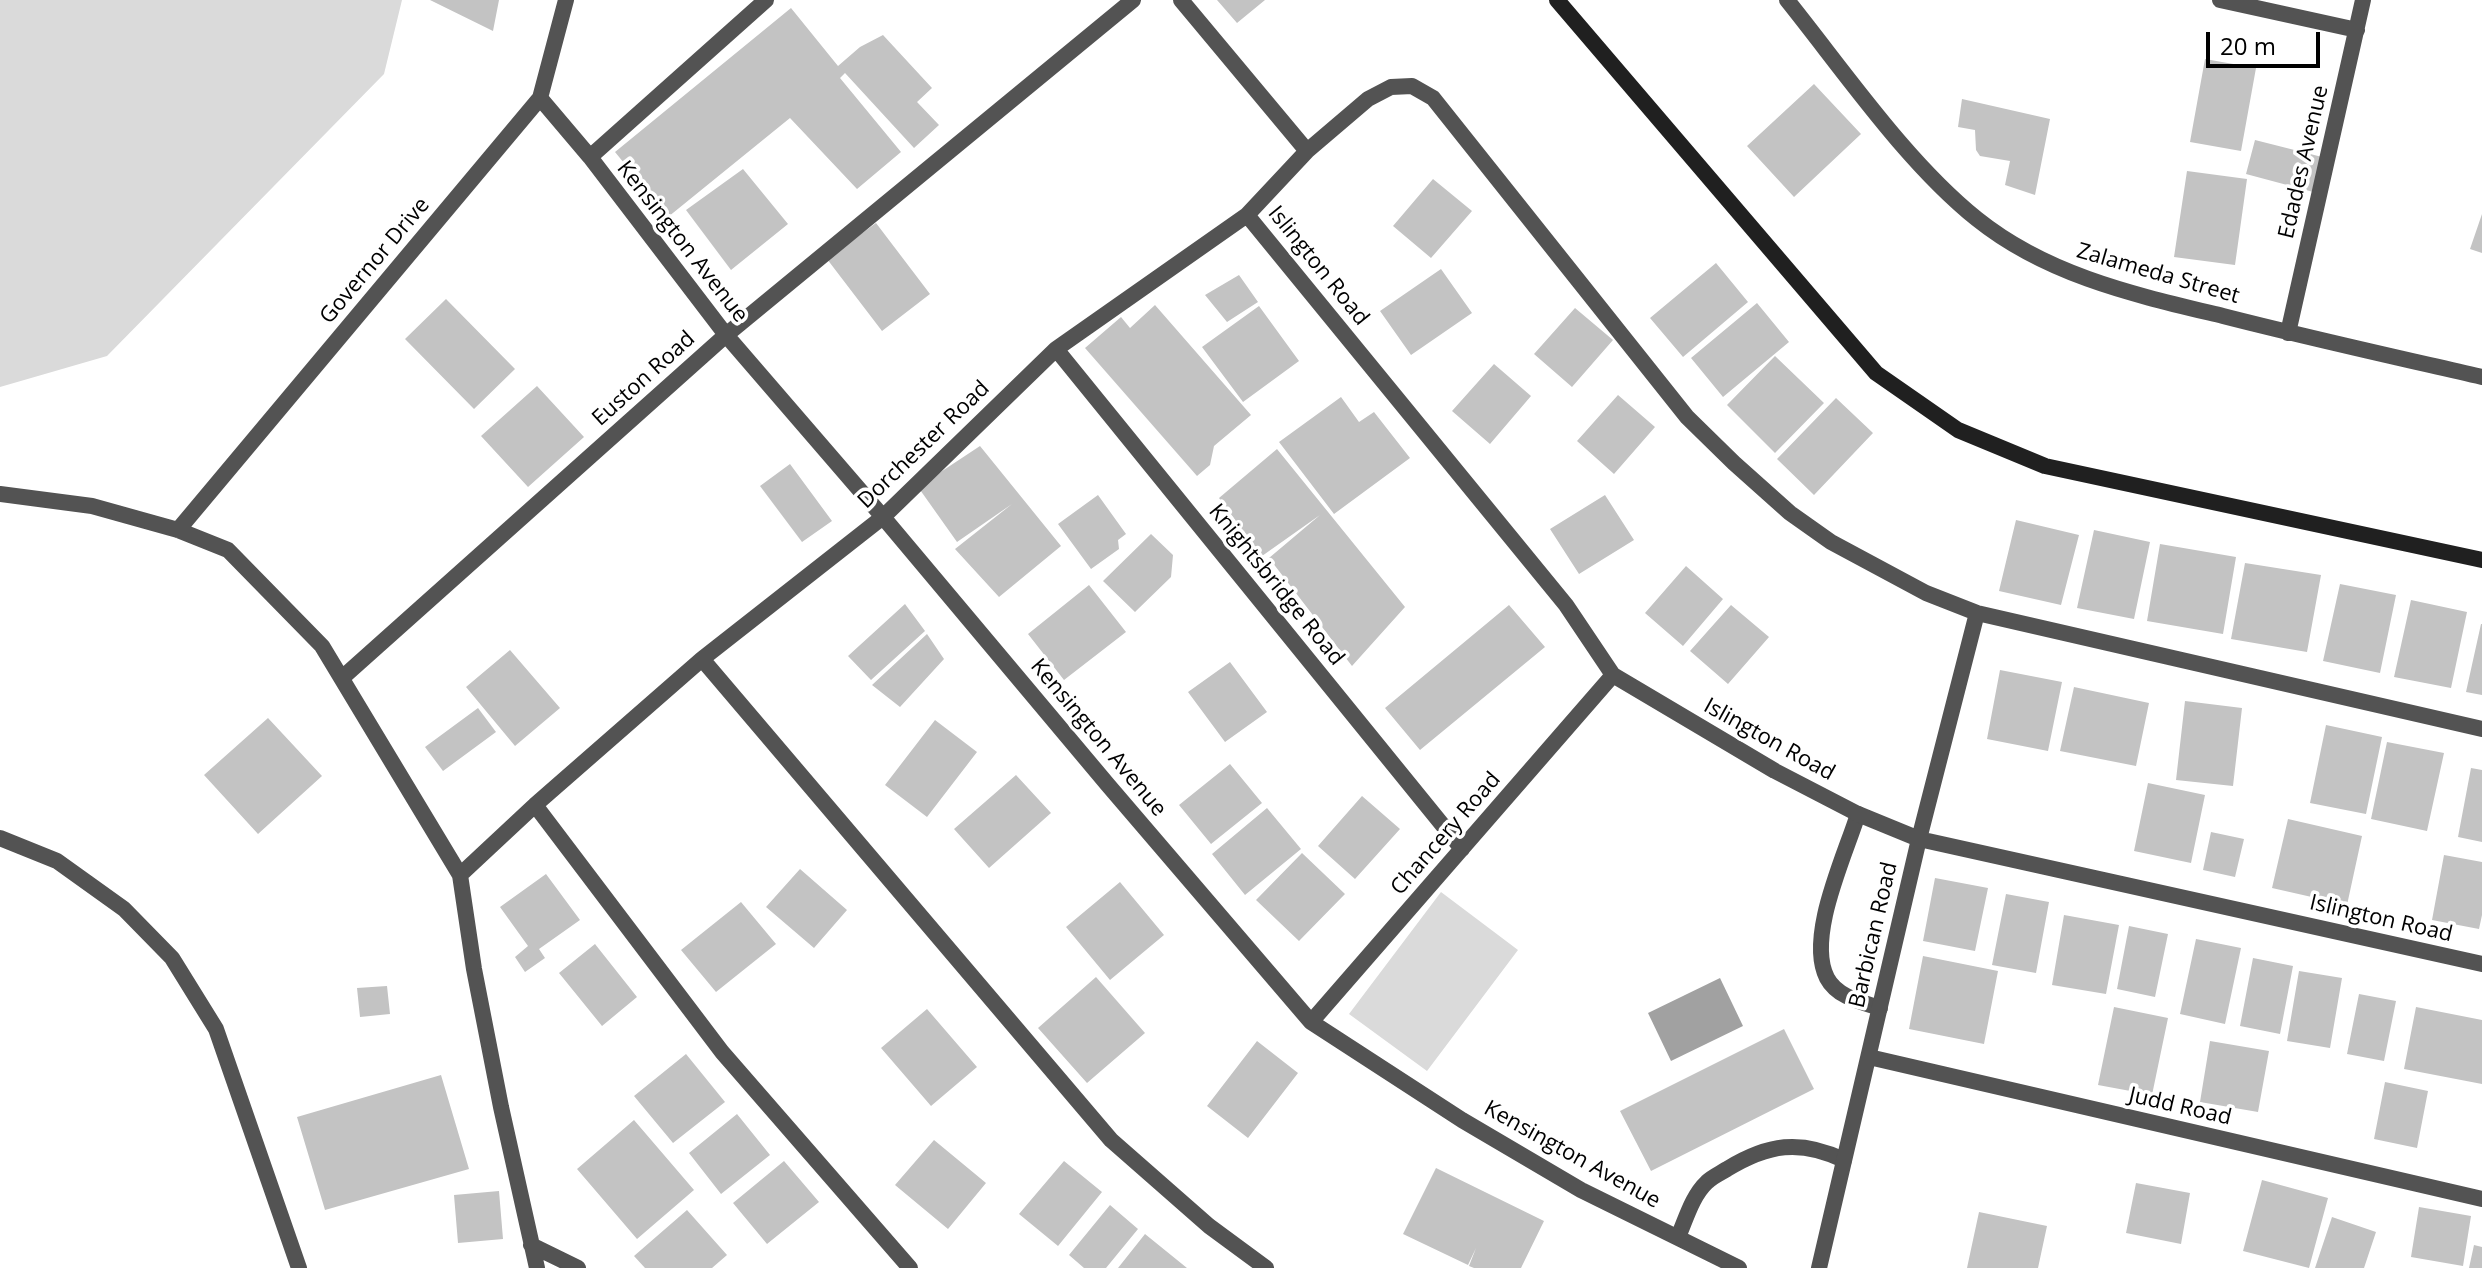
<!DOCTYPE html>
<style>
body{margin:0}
#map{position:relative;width:2482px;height:1268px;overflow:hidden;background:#fff;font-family:"Open Sans",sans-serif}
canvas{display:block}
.scale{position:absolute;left:2206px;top:32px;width:114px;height:36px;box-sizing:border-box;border:4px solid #000;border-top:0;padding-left:10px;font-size:24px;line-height:28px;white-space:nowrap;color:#000;-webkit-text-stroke:6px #fff;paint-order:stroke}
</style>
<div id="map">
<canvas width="2482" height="1268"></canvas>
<div class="scale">20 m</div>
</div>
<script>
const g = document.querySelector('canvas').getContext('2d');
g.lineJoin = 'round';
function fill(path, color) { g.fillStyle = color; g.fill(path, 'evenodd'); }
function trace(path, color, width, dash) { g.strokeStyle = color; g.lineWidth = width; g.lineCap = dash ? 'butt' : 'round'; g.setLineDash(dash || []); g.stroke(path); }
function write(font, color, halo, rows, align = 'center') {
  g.font = font + ' "Open Sans",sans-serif'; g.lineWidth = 7; g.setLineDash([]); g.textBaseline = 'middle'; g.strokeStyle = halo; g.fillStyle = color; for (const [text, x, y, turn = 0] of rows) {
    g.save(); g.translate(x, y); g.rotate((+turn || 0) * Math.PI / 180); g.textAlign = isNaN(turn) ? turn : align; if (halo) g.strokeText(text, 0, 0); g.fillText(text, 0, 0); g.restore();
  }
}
fill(new Path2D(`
 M0 0H402L384 74 107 356 0 387Z
 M1441 892 1518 950 1427 1071 1349 1014Z`), '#dadada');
fill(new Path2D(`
 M1720 978 1743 1026 1671 1061 1648 1013Z`), '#a1a1a1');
fill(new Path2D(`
 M430 0H499L493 31Z
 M1217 0H1265L1237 23Z
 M791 8 838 66 860 47 883 35 932 88 917 102 939 125 914 148 845 73 840 78 901 152 857 189 790 118 668 217 615 152Z
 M2205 59 2256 68 2241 151 2190 142Z
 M1814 84 1861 134 1794 197 1747 146Z
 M1962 99 2050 119 2035 195 2005 185 2010 161 1980 156 1976 150 1975 130 1958 127Z
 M2255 140 2326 158 2317 193 2246 174Z
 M743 169 788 224 731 270 686 210Z
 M2187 171 2247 179 2235 265 2174 257Z
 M1433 179 1472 211 1431 258 1393 226Z
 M2482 214V253L2470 249Z
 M876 223 930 294 882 331 827 259Z
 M1716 263 1748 302 1683 357 1650 318Z
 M1441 269 1472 313 1411 355 1380 311Z
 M1239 275 1258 302 1227 322 1205 295Z
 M446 299 515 369 474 409 405 339Z
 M1757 303 1789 342 1723 397 1691 358Z
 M1155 305 1251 415 1214 446 1210 465 1197 476 1085 348 1121 317 1130 328Z
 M1259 306 1299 361 1243 402 1202 347Z
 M1575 308 1613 340 1572 387 1534 354Z
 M1775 356 1824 403 1775 453 1727 405Z
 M1494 364 1531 396 1490 444 1452 411Z
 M537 386 584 437 528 487 481 436Z
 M1618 395 1655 427 1614 474 1577 441Z
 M1341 397 1359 422 1374 412 1410 458 1334 514 1279 442Z
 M1836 398 1873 433 1814 495 1777 459Z
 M980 446 1061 546 999 597 955 549 1012 504 957 542 918 487Z
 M1277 449 1405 607 1352 666 1269 558 1320 515 1262 556 1219 498Z
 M790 464 832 521 802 542 760 486Z
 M1098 495 1126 534 1118 540 1119 549 1091 569 1058 524Z
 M1605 495 1634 540 1579 574 1550 529Z
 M2016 520 2079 535 2061 605 1999 591Z
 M2094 530 2150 542 2134 619 2077 608Z
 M1151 534 1173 555 1171 577 1135 612 1103 581Z
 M2160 544 2236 557 2223 634 2147 621Z
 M2245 563 2321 575 2307 652 2231 639Z
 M1686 566 1723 599 1683 646 1645 613Z
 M2340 584 2396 595 2380 673 2323 661Z
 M1089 585 1126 632 1064 680 1028 634Z
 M2411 600 2467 612 2451 688 2394 677Z
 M905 604 925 631 871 680 848 656Z
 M1509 605 1545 647 1420 750 1385 708Z
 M1731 605 1769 637 1728 684 1690 651Z
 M2481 624H2482V695L2466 692Z
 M927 634 944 659 900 707 872 685Z
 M510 650 560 708 515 746 466 687Z
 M1230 662 1267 712 1225 742 1188 692Z
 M2000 670 2062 682 2048 751 1987 739Z
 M2074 687 2149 703 2136 766 2060 751Z
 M2185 701 2242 708 2233 786 2176 780Z
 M478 708 496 732 443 771 425 747Z
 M268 718 322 776 258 834 204 775Z
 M935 720 977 752 927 817 885 785Z
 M2326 725 2382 737 2366 814 2310 803Z
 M2387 742 2444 753 2427 831 2371 819Z
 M1230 764 1262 803 1211 844 1179 805Z
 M2471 768 2482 770V842L2458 837Z
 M1016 775 1051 813 989 868 954 829Z
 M2148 783 2205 795 2191 863 2134 851Z
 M1362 796 1400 829 1355 879 1318 846Z
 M1267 808 1301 849 1245 895 1212 854Z
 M2288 819 2362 836 2347 905 2272 888Z
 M2211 832 2244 839 2235 877 2203 870Z
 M1302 853 1345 894 1299 941 1256 900Z
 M2444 855 2482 862V915L2479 929 2432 920Z
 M800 869 847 910 814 948 766 907Z
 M546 874 580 920 539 949 545 958 525 972 515 957 528 946 500 907Z
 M1935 878 1988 888 1975 951 1923 941Z
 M1120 882 1164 935 1110 980 1066 927Z
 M2006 894 2049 902 2036 973 1992 965Z
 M741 902 776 944 716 992 681 950Z
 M2064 915 2119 925 2106 994 2052 985Z
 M2129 926 2168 934 2155 997 2117 989Z
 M2196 939 2241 948 2225 1024 2180 1014Z
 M595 944 637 997 602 1026 559 973Z
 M1923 956 1998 971 1984 1044 1909 1029Z
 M2253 958 2293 966 2280 1034 2240 1026Z
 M2299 971 2342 978 2330 1048 2287 1041Z
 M1096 977 1145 1033 1087 1083 1038 1028Z
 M387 986 390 1014 360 1017 357 988Z
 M2359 994 2396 1001 2384 1061 2347 1054Z
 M2114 1007 2168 1018 2152 1095 2098 1085Z
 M2416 1007 2482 1020V1084L2404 1069Z
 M927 1009 977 1067 931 1106 881 1048Z
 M1784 1029 1814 1089 1651 1171 1620 1111Z
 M1257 1041 1298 1073 1248 1138 1207 1106Z
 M2210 1041 2269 1051 2258 1112 2200 1102Z
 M686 1054 725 1102 673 1143 634 1096Z
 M441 1075 469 1169 325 1210 297 1117Z
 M2385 1082 2428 1091 2417 1148 2374 1139Z
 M737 1114 770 1155 721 1194 689 1153Z
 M634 1120 694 1190 637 1239 577 1169Z
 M934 1140 986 1183 948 1229 895 1185Z
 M784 1161 819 1202 767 1244 733 1203Z
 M1064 1161 1102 1192 1058 1246 1019 1214Z
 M1436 1168 1544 1221 1521 1268H1474L1469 1266 1476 1248 1468 1265 1403 1234Z
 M2262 1180 2328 1198 2309 1268 2243 1251Z
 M2136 1183 2190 1193 2181 1244 2126 1233Z
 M499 1191 503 1239 458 1243 454 1195Z
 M1110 1205 1138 1229 1106 1268H1084L1069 1255Z
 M2419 1207 2471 1216 2463 1266 2411 1257Z
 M687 1210 727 1255 712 1268H645L634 1256Z
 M1979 1212 2047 1226 2038 1268H1967Z
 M2332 1217 2376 1232 2364 1268H2315Z
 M1145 1234 1187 1268H1118Z
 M2474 1245 2482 1247V1268H2469Z`), '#c3c3c3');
trace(new Path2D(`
 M1858 814C1845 856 1806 937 1827 978 1837 997 1861 1002 1880 1008
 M1678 1237C1686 1219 1692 1196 1707 1182 1712 1177 1721 1173 1727 1169 1768 1144 1800 1139 1844 1160`), '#535353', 16);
trace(new Path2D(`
 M1181 0 1307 151
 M1787 0C1844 71 1906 162 1977 219 2048 276 2136 295 2223 316 2309 338 2395 357 2482 377
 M2220 0 2357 30
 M540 98 590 157 726 335 883 517 1108 785 1311 1022 1462 1120 1581 1190 1739 1268
 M590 157 766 0
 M1247 215 1566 605 1613 675 1775 771 1858 814 1919 839 2482 964
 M2288 333 2363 0
 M1056 349 1462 849
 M0 494 92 506 178 530 228 550 322 646 460 875 474 969 501 1107 537 1268
 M178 530 540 98 566 0
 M702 659 1111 1140 1209 1226 1266 1268
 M342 678 726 335 1133 0
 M535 805 722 1052 910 1268
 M0 838 57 861 124 909 172 958 216 1029 299 1268
 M460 875 535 805 702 659 883 517 1056 349 1247 215 1307 151 1368 99 1391 87 1412 86 1433 98 1687 417 1734 463 1790 513 1831 542 1926 593 1977 613 2482 729
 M1311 1022 1613 675
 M1869 1057 2482 1199
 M531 1245 578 1268
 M1819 1268 1919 839 1977 613`), '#535353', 16);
trace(new Path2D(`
 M1557 0 1876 373 1958 430 2045 466 2482 560`), '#202020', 16);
write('22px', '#000', '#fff', [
 ["Edades Avenue",2304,162,-77],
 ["Kensington Avenue",682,242,52],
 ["Governor Drive",375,261,-50],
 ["Islington Road",1318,266,51],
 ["Zalameda Street",2158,274,16],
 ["Euston Road",644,379,-42],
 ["Dorchester Road",924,445,-44],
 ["Knightsbridge Road",1276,585,51],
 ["Kensington Avenue",1098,738,50],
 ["Islington Road",1769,740,29],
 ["Chancery Road",1446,834,-49],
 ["Islington Road",2381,919,13],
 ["Barbican Road",1874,935,-77],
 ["Judd Road",2180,1107,13],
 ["Kensington Avenue",1572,1155,29]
]);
</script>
